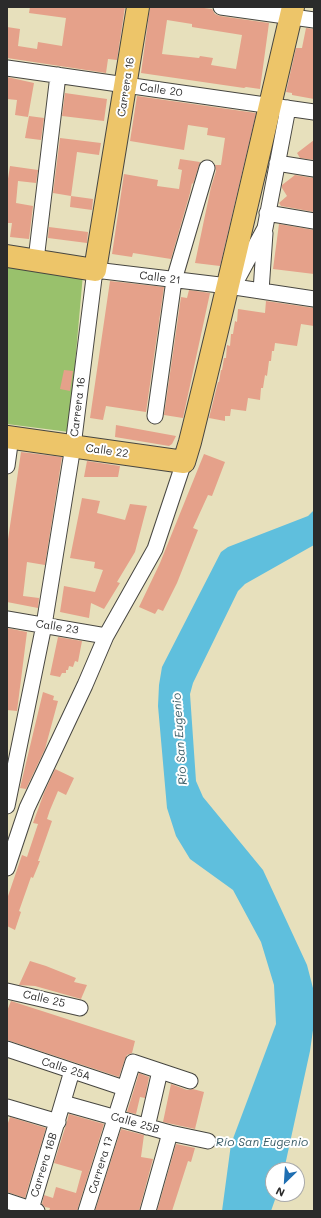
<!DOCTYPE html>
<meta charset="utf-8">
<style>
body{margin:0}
#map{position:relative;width:321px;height:1218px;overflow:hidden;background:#e7e0bc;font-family:Mali,sans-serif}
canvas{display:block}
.frame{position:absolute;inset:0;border:8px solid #2b2b2b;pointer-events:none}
.north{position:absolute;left:265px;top:1162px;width:40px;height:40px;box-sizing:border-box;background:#fff;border:1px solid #aaa;border-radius:50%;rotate:205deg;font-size:11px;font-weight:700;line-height:16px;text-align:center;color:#2b2b2b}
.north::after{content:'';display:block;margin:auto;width:14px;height:18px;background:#1f6fb2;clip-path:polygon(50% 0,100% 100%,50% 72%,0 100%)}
</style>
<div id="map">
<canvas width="321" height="1218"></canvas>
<div class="frame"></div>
<div class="north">N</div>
</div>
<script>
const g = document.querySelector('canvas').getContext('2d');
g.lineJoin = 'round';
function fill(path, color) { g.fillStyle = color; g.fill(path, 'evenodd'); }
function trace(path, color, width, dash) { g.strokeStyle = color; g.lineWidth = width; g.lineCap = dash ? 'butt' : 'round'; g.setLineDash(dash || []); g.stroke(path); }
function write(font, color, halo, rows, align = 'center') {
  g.font = font + ' Mali,sans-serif'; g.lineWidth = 4; g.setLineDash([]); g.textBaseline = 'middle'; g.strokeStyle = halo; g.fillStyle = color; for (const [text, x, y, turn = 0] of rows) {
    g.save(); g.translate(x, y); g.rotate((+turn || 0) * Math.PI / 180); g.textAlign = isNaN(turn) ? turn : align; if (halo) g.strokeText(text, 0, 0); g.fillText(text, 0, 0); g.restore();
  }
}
fill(new Path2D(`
 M7 265 83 274 69 432 7 424Z`), '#99c16c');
fill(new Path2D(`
 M314 510V545L245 584 238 591 193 683 190 694 196 781 203 797 263 870 307 965 314 992V1023L310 1051 284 1170H273V1194H277L271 1211H222L231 1144 276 1024 274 985 261 942 233 890 190 859 176 836 167 808 158 706 159 685 162 667 221 552 228 547 308 516Z`), '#5fbfdd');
fill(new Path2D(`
 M30 7H125L117 60 108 59 106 73 7 58V27L20 29 18 46 37 49 38 42 62 46 66 18 29 13Z
 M150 7H196L212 9 215 14 220 16 269 23 260 89 246 87 244 88 141 73ZM167 20 192 24V27L242 35 236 69 211 65 213 58 200 56 199 58 162 54Z
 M306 28 314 29V99L292 95V93L286 92 296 48H302Z
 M7 77 34 83 28 117 15 115 17 100 7 99Z
 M65 93 107 99 104 121 62 116Z
 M137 96 256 113 220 266 195 263 211 187 216 171 215 165H221L225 138 207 135 208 128 188 125 184 150 130 141Z
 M29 116 44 118 41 140 25 138Z
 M60 138 101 143 99 155 77 152 71 196 53 193Z
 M314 140V160L300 158 297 153Z
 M180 159 200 162 193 184 192 183 190 193 171 259 133 253 132 257 112 254 124 174 158 180 157 186 179 189 182 170 178 169Z
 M10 166 38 170 36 183 18 181 16 203 33 206 29 239 10 237 12 223H7V185Z
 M295 175 314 178V212L281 206 279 203 287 196 282 188V185Z
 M71 196 93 199 92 210 70 207Z
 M279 224 314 230V274L273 269Z
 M49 227 88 232 87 243 48 238Z
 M110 281 164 287 146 412 106 406 103 420 90 418Z
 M189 290 210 293 183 418 164 415 181 297 187 298Z
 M266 301 314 308V326L301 324 297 346 275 343 274 351H272L271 361H269L267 376 265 375 263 388H261L260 400 248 398 246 411 231 409 230 416H225V421L209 418 218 382H219L221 370H222L224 358H226L227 345 230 346 231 334H233L235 321 237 322 238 309 265 313Z
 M64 370 73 371 70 391 60 389Z
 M116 425 176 436 172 444 169 446 115 437Z
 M21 452 62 457 45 565 27 562 23 596 39 598 38 608 7 602V546Z
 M204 454 225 462 212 496 208 495 193 528 198 530 177 583 163 611 158 609 155 614 139 607 160 563Z
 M87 461 120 466 118 477H84Z
 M82 498 100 501 97 513 125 520 130 504 147 506 135 552 117 582 120 583 104 609 91 603 89 618 60 612 64 586 95 592 103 570 94 568 95 562 70 558Z
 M7 628 27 632 17 711 7 710Z
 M58 637 82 641 78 662 75 661 73 667 69 666 68 670H66V673H62L60 677 50 675Z
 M43 692 54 696 53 700 58 701 45 749 26 789 20 788Z
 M55 769 74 778 66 795 58 791 50 810 47 819 52 821 38 861H40L33 878 31 877 19 911 21 912 15 930 7 926V899L22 855 27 857 38 824 33 823 44 793Z
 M30 961 46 966 76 978 74 982 87 985 81 999 35 986 19 985Z
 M11 1001 135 1041 132 1053 127 1055 125 1059 119 1077 7 1040V1011Z
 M139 1073 149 1077 145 1098 140 1097 136 1114 127 1112Z
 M171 1084 187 1090 193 1089 204 1092 195 1129 163 1122Z
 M69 1114 104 1124 77 1211H49L50 1208 45 1207 42 1204 44 1195 53 1198 56 1187 76 1193 82 1171 54 1163 66 1125Z
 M10 1117 46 1128 25 1198 7 1192V1126Z
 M121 1129 144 1135 141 1157 153 1159 139 1211H95Z
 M176 1144 195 1148 191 1162 188 1161 172 1211H157Z`), '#e5a18a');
const street = new Path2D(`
 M221 7 314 20
 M7 68 314 112
 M277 163 314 169
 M267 213 314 221
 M36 260 58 75
 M233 287 265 228 288 108
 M261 291 265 233
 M155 416 174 280 207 168
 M7 466 11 437
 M7 619 106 636
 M7 806 44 625 73 446 95 270 228 286 314 299
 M7 868 27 808 85 685 106 636 155 549 184 462
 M7 991 80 1008
 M7 1049 124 1088
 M63 1103 170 1133 208 1141
 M7 1107 58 1122
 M147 1127 160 1071
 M7 1201 37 1211
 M31 1209 72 1071
 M86 1211 133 1062 190 1081
 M148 1211 170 1133`);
const primary = new Path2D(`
 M7 256 95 270 138 7
 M7 437 184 462 190 442C226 297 259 152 293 7`);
trace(street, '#474641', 17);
trace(primary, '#474641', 24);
trace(street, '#fff', 15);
trace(primary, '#edc569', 22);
write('11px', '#2b2b2b', '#fff', [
 ["Carrera 16",126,87,-81],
 ["Calle 20",161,90,8],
 ["Calle 21",160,278,7],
 ["Carrera 16",78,407,-83],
 ["Calle 22",107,451,8],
 ["Calle 23",57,627,9],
 ["Calle 25",44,999,13],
 ["Calle 25A",66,1069,18],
 ["Calle 25B",135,1123,16],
 ["Carrera 16B",44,1165,-73],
 ["Carrera 17",101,1165,-73]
]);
write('italic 12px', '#3d5f69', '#fff', [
 ["Río San Eugenio",180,739,-94],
 ["Río San Eugenio",262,1142]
]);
</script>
